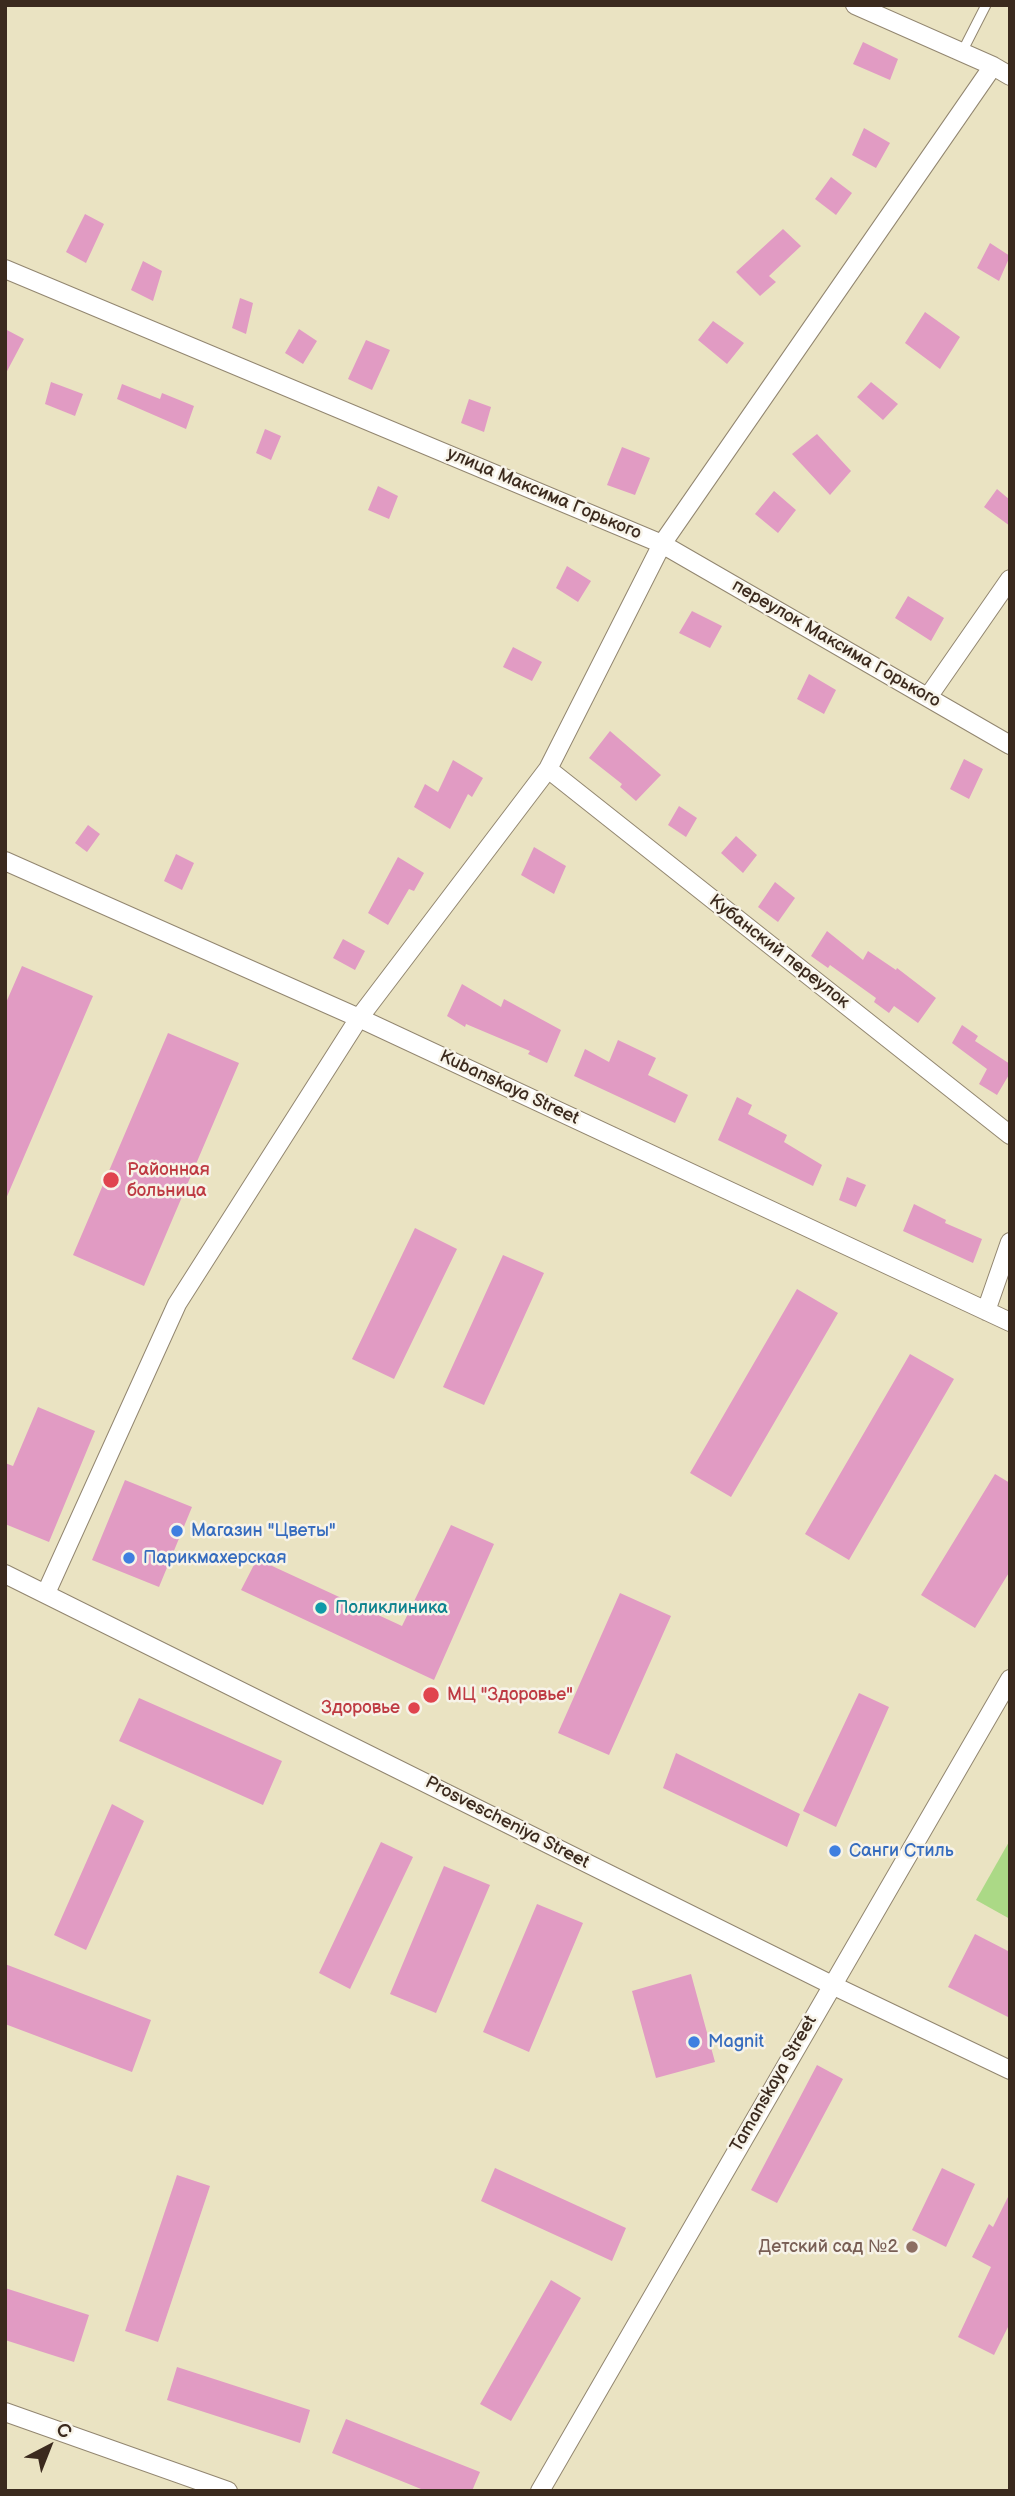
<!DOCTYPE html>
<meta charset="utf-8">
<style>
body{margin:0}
#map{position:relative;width:1015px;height:2496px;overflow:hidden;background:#eae3c2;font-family:"Balsamiq Sans",sans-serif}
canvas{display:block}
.frame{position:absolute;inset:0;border:7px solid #3b2a1e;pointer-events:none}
.north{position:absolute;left:14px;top:2412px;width:70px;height:70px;-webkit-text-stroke:5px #f7f3e8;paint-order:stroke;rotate:42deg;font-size:19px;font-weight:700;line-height:28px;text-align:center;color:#3b2a1e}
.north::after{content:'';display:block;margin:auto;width:24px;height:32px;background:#3b2a1e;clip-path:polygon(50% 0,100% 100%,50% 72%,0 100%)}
</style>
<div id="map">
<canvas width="1015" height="2496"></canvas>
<div class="frame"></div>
<div class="north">С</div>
</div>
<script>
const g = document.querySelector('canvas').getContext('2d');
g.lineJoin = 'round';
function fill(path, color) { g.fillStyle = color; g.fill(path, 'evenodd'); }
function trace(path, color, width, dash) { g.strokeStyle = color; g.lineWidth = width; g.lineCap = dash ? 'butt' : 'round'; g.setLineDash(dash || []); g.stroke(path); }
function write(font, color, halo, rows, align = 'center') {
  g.font = font + ' "Balsamiq Sans",sans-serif'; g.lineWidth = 5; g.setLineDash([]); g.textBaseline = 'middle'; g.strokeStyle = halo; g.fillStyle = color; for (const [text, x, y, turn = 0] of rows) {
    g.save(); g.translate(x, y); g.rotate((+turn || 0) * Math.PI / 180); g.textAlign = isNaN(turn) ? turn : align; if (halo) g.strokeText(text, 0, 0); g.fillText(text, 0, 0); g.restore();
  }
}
fill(new Path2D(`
 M1010 1840V1919L976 1900Z`), '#abd986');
fill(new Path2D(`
 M863 42 898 59 890 80 853 64Z
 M864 128 890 143 876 168 852 155Z
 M831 177 852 193 836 215 815 199Z
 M85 214 104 224 86 263 66 252Z
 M783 229 801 246 769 276 776 282 760 296 736 272Z
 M990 243 1010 256 999 281 977 268Z
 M143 261 162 271 153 301 131 290Z
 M240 298 253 303 246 334 232 328Z
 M925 312 960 337 940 369 905 343Z
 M713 321 744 343 727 364 698 340Z
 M5 329 24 339 5 375Z
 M299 329 317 341 303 364 285 353Z
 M366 340 390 350 372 390 348 379Z
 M51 382 83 394 75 416 45 404Z
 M871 382 898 404 883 420 857 397Z
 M122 384 160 399 162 393 194 406 186 429 117 399Z
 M469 399 491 407 484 432 461 423Z
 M265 429 281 436 271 460 256 453Z
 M817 434 851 471 830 495 792 454Z
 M622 447 650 458 635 495 607 485Z
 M378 486 398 496 389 519 368 510Z
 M997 489 1010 500V526L984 507Z
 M774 491 796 510 778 533 755 514Z
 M567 566 591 581 578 602 556 588Z
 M908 596 944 618 931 641 895 618Z
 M692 611 722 626 710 648 679 633Z
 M513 647 542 662 532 681 503 667Z
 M809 674 836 690 824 714 797 699Z
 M610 731 661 775 636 801 620 787 622 784 589 758Z
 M964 759 983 769 969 799 950 789Z
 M453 760 483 778 472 797 468 794 450 829 414 807 425 784 438 792Z
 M679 806 697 818 686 837 668 825Z
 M88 825 100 834 87 852 75 843Z
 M736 836 757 855 743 873 721 853Z
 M534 847 566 866 554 894 521 875Z
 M176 854 194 863 182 890 164 881Z
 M398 857 424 873 414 891 409 889 388 925 368 913Z
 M775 882 795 898 778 922 758 907Z
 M827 931 863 960 868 951 896 970 897 968 936 998 918 1023 894 1006 889 1013 874 1002 876 998 830 965 828 968 811 956Z
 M343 939 365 951 355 970 333 958Z
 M22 966 93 996 5 1201V1005Z
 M462 984 501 1007 504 999 561 1030 547 1063 528 1054 530 1051 466 1024 465 1027 447 1016Z
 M962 1025 978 1036 975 1041 1010 1064V1073L997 1095 979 1084 987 1069 952 1043Z
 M168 1033 239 1063 144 1286 73 1255Z
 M618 1040 656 1058 648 1075 688 1095 675 1123 574 1076 585 1049 609 1062Z
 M737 1097 752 1105 748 1114 787 1135 784 1142 822 1165 813 1186 718 1140Z
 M847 1177 866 1185 856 1207 839 1200Z
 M914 1204 946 1220 945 1223 982 1239 973 1263 903 1231Z
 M415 1228 457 1249 394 1379 352 1359Z
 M503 1255 544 1273 484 1405 443 1387Z
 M797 1289 838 1313 731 1497 690 1473Z
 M910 1354 954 1379 849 1560 805 1534Z
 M38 1407 95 1431 49 1542 5 1524V1463L13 1466Z
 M995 1474 1010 1483V1571L975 1628 921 1595Z
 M125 1480 192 1507 159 1587 92 1560Z
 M451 1525 494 1544 434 1680 241 1590 257 1559 402 1626Z
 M620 1593 671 1616 609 1755 558 1733Z
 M859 1693 889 1707 836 1827 803 1811Z
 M139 1698 282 1761 263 1805 119 1741Z
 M676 1753 800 1814 787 1847 663 1788Z
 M112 1804 144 1821 86 1950 54 1935Z
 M381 1842 413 1857 350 1989 319 1973Z
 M444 1866 490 1885 436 2013 390 1994Z
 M537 1904 583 1923 529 2052 483 2032Z
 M975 1934 1010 1952V2018L948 1987Z
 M5 1964 151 2020 132 2072 5 2024Z
 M691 1974 715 2062 656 2078 632 1991Z
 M817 2065 843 2079 777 2203 751 2190Z
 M495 2168 626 2228 612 2261 481 2201Z
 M942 2168 975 2184 946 2247 912 2230Z
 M177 2175 210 2186 158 2342 125 2331Z
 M1010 2193V2323L994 2355 958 2337 991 2267 972 2257 989 2224 993 2227Z
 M551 2280 581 2298 511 2421 480 2404Z
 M5 2288 89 2315 74 2362 5 2340Z
 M177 2367 310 2410 300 2443 167 2400Z
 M346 2419 480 2472 472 2491H426L332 2453Z`), '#e19bc3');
const lane = new Path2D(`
 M962 52 986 5`);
const street = new Path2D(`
 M855 5 993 66 1010 76
 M5 269 662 544 1010 745
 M928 697 1010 579
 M548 769 1010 1135
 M5 861 359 1018 1010 1322
 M986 1311 1010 1242
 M5 1574 832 1985 1010 2070
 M46 1593 177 1304 359 1018 548 769 662 544 993 66
 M5 2412 228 2491
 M540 2491 1010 1679`);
trace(lane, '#928670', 11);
trace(street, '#928670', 20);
trace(lane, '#fff', 9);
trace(street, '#fff', 18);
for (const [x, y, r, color] of [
 [111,1180,9,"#e0444e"],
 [177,1531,7,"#3f7fe0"],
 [129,1558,7,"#3f7fe0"],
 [321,1608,7,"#0f9aa8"],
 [431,1695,9,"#e0444e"],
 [414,1708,7,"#e0444e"],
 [835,1851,7,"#3f7fe0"],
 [694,2042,7,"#3f7fe0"],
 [912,2247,7,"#8d6e63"]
]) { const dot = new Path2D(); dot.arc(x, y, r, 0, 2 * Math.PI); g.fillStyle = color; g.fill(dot); trace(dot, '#f7f3e8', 2.5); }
write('18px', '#3b2a1e', '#f7f3e8', [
 ["улица Максима Горького",544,494,23],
 ["переулок Максима Горького",836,644,30],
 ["Кубанский переулок",779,952,38],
 ["Kubanskaya Street",509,1088,25],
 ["Prosvescheniya Street",507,1823,27],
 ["Tamanskaya Street",774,2084,-60]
]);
write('18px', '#be3a42', '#f7f3e8', [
 ["Районная",127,1170],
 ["больница",127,1191],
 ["МЦ \"Здоровье\"",447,1695],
 ["Здоровье",400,1708,"right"]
], 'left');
write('18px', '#366cbe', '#f7f3e8', [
 ["Магазин \"Цветы\"",191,1531],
 ["Парикмахерская",143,1558],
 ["Санги Стиль",849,1851],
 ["Magnit",708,2042]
], 'left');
write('18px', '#0d838f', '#f7f3e8', [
 ["Поликлиника",335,1608]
], 'left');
write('18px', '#785e54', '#f7f3e8', [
 ["Детский сад №2",898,2247]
], 'right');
</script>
